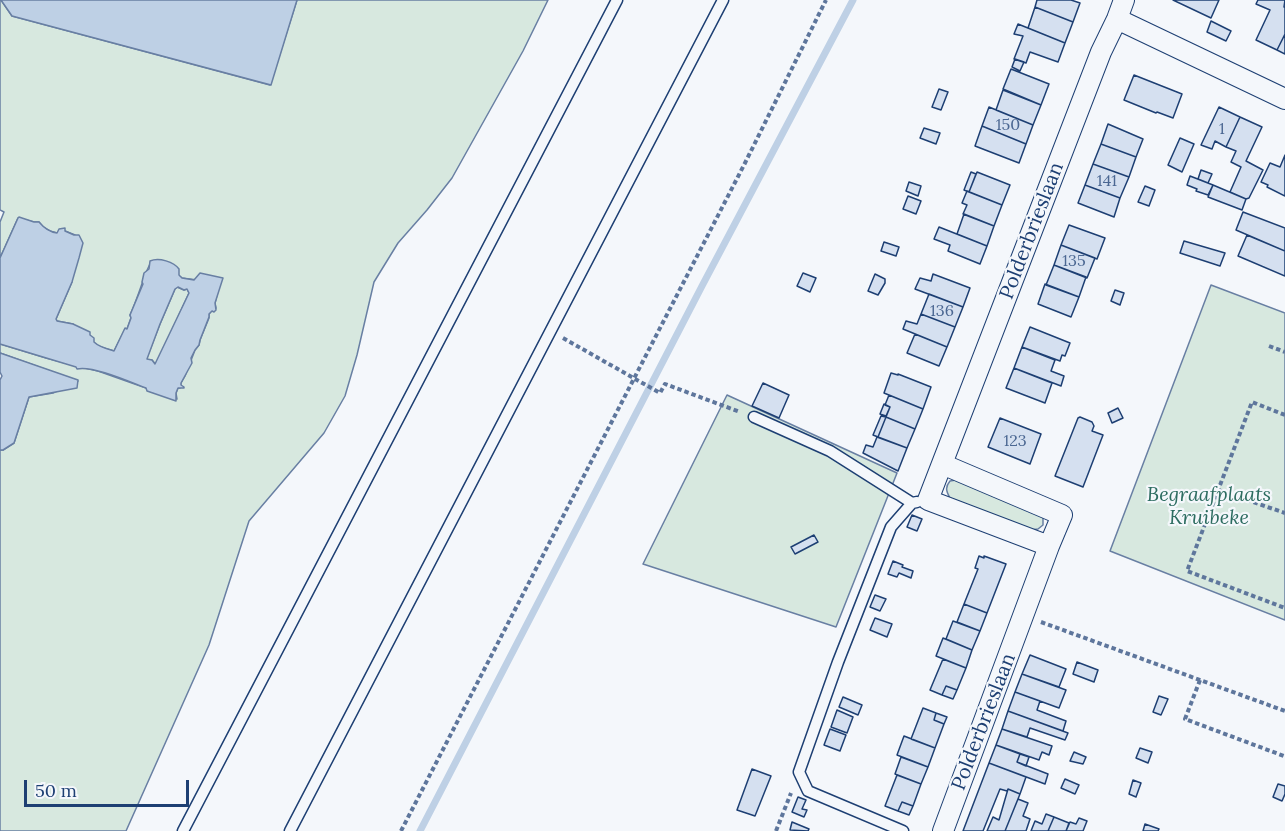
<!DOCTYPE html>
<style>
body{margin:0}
#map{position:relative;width:1285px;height:831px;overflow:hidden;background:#f4f7fb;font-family:Lora,serif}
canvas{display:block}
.scale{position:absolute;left:24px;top:780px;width:165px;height:27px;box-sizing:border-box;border:3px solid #1d3f73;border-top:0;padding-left:8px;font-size:18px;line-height:21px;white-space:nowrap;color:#1d3f73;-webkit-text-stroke:4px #f4f7fb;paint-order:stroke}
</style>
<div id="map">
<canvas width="1285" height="831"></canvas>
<div class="scale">50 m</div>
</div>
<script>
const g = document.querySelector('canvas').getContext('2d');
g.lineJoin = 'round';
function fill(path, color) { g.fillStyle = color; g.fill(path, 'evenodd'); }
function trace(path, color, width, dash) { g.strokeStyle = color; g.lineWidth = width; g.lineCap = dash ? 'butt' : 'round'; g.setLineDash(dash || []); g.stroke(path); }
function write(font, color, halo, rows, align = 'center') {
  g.font = font + ' Lora,serif'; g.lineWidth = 4.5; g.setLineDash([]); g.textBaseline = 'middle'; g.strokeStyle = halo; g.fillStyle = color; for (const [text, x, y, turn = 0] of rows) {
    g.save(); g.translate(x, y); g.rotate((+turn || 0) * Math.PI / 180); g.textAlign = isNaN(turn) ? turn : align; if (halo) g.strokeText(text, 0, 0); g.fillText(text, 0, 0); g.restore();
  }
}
const green = new Path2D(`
 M0 0H1L12 16 270 85 297 0H548L523 51 452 178 427 210 398 243 374 282 357 355 345 396 324 433 249 521 209 645 126 831H0V450H3L14 443 29 397 53 393 78 381 0 353V344L46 358 80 367 98 371 177 399 176 393 178 388H180L181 383 185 376 195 350 199 345 200 340 209 318V314L212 310 214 311 216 308 215 303 220 283 182 278 151 261C149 267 147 270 145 275 140 289 136 302 130 315L131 318 127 329H125L114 351 98 346 73 324 57 321 56 319 72 282 75 235 65 231 57 233 50 231 43 227 39 222H34L18 218 0 258V222L4 212 0 210Z
 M1211 285 1285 313V620L1110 551Z
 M177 287 184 290 187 289 189 293 156 365 152 360H146L160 324 175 289Z
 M727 395 897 473 836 627 643 564Z
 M956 480 1043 517V525L1038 529 1030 530 950 498C946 491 945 487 950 481Z`);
fill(green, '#d7e8df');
trace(green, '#687fa3', 1.5);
const water = new Path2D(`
 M1 0H297L271 85 12 16Z
 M19 217 34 222H39C44 228 49 232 57 233L59 229 65 228V231L74 235H79L83 243 79 258 72 282 56 319 57 321 73 324 90 332V335L94 338V342C99 347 107 349 114 351L125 328 127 329 131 318 130 315 143 284 142 282 144 273 149 269 150 261C159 257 174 262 179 269V275L182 278 194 280 200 273 223 278 215 303 216 310 214 312 212 311 209 314V317L200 340 199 345 195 350 191 358 192 363 181 383V385L184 387V388H178L176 393V401L147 391 146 388C130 382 92 365 77 369L76 367 0 344V258L18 218ZM178 287 184 290 187 289 189 293 155 364 152 360 147 359 160 324 175 289Z
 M0 353 78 380 77 388 29 397 14 443 3 450H0V380L2 376 0 372Z`);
fill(water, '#bed0e5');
trace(water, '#687fa3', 1.5);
trace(new Path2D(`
 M420 831 702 286 853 0`), '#bed0e5', 7);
const building = new Path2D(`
 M1037 0H1071L1080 3 1073 22 1035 7Z
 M1173 0H1219L1211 18Z
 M1258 0H1285L1284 7H1285V34L1277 50 1256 40 1270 10 1256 4Z
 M1035 7 1073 22 1065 43 1028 28Z
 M1211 21 1231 31 1226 41 1207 32Z
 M1018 24 1065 43 1058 62 1030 52 1026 63 1014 59 1023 36 1014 34Z
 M1285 34V54L1277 50Z
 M1015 59 1024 62 1020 71 1012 67Z
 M1011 69 1049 84 1041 105 1003 89Z
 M1134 75 1182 94 1173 118 1157 112 1156 113 1124 100Z
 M939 89 948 92 941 110 932 107Z
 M1003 90 1041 105 1033 125 996 110Z
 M989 107 1033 125 1026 144 982 126Z
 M1219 107 1240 117 1226 147 1215 141 1212 149 1201 145Z
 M1240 117 1262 127 1246 161 1263 170 1249 198 1246 199 1230 192 1241 167 1231 162 1236 151 1226 147Z
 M1108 124 1143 139 1136 157 1101 144Z
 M982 126 1026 144 1019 163 975 146Z
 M924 128 940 133 936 144 920 138Z
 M1180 138 1194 144 1182 172 1168 165Z
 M1101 144 1136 157 1129 177 1093 164Z
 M1285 155V196L1267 187 1268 185 1261 182 1270 163 1280 167Z
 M1093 164 1129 177 1120 198 1085 185Z
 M1201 170 1212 174 1208 183 1198 179Z
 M971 172 976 174 969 192 964 190Z
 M977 172 1010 185 1002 205 969 192Z
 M1190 176 1213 185 1208 195 1196 191 1197 189 1187 185Z
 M909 182 921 186 918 196 906 191Z
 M1085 185 1120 198 1114 217 1078 203Z
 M1213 185 1246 199 1242 210 1208 197Z
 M1145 186 1155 190 1149 206 1138 202Z
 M967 191 1002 205 994 226 963 214 967 205 962 203Z
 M908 196 921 201 916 214 903 209Z
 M1243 212 1285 228V251L1236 230Z
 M964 214 994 226 987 246 957 234Z
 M1069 225 1105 238 1097 259 1061 245Z
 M939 227 987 246 980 264 948 251 950 245 934 239Z
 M1247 235 1285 251V276L1238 256Z
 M1184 241 1225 253 1220 266 1180 253Z
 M884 242 899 247 896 256 881 251Z
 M1061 245 1095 258 1087 278 1054 265Z
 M1054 265 1086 277 1079 297 1046 285Z
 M803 273 816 278 810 292 797 286Z
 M875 274 885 279V283L878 295 868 291Z
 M933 274 970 288 963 307 915 289 920 278 931 281Z
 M1045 284 1079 297 1071 317 1038 304Z
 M1115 290 1124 293 1120 305 1111 301Z
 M929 294 963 307 955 327 921 314Z
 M921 314 955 327 947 347 903 329 906 321 917 324Z
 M1030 327 1070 343 1065 356 1062 355 1060 361 1022 347Z
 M915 334 947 347 939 366 907 353Z
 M1022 347 1055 360 1051 371 1064 376 1061 386 1014 368Z
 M1014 368 1052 383 1045 403 1006 388Z
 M891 373 898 375V374L931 387 923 409 884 393Z
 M763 383 789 395 779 418 752 406Z
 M889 395 923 409 915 429 886 417 890 407 885 405Z
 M884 404 890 407 886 416 880 414Z
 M1118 408 1123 418 1112 423 1108 413Z
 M881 416 886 417 878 437 873 435Z
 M886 417 915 429 907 448 878 437Z
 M1080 417 1092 422 1094 426 1092 431 1103 435 1083 487 1055 476 1078 418Z
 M1000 418 1041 434 1030 464 988 447Z
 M877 437 907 448 898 471 863 453 866 445 873 447Z
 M912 515 922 519 917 531 907 527Z
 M814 535 818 542 795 554 791 547Z
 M979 556 984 558V556L1006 564 987 613 964 604 978 569 975 568Z
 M893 561 903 565 902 567 913 571 911 578 899 573 897 577 888 574Z
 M875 595 886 599 880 611 870 607Z
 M964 604 987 613 980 631 957 622Z
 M875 618 892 624 887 637 870 630Z
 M953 621 980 631 972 650 946 639Z
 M943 638 972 650 966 668 936 656Z
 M1030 655 1066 669 1059 687 1022 674Z
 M943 659 966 668 957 690 946 686 942 695 930 690Z
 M1077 662 1098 670 1094 682 1073 674Z
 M1022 674 1066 690 1059 708 1015 692Z
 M946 686 957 690 953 699 942 695Z
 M1015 692 1040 701 1037 710 1066 721 1063 731 1008 711Z
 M1159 696 1168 699 1161 715 1153 712Z
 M843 697 862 705 858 715 839 707Z
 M923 708 936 713 934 720 944 724 935 748 911 739Z
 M837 710 853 717 847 733 831 727Z
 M1008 711 1068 733 1065 740 1030 728 1027 737 1002 729Z
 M936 713 947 717 944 724 934 720Z
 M830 729 846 735 840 751 824 745Z
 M1002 729 1052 746 1049 755 1042 752 1039 760 996 745Z
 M904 736 935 748 928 767 897 755Z
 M996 745 1020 754 1017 762 1048 774 1045 784 989 763Z
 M1140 748 1152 752 1148 763 1136 758Z
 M1074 752 1086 757 1083 764 1070 761Z
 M1020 754 1029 757 1026 766 1017 762Z
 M901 757 928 767 921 784 895 774Z
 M989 763 1026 777 1020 794 1008 789 1007 791 1000 789 983 831H963Z
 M752 769 771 776 755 816 737 810Z
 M897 775 921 784 913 806 902 802 898 811 885 806Z
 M1065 779 1079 785 1075 794 1061 788Z
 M1133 780 1141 783 1136 797 1129 794Z
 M1278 784 1285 786V794L1282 801 1273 797Z
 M1008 789 1020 794 1005 831H987L993 817 999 820Z
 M798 797 806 800 802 809 807 810 804 817 792 812Z
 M1018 799 1028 803 1023 816 1030 819 1026 831H1005Z
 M902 802 913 806 909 815 898 811Z
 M1046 814 1054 817 1048 831H1031L1035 821 1042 824Z
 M1054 817 1069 823 1066 831H1048Z
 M1079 818 1087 821 1083 831H1066L1070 822 1076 824Z
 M792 822 809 829 808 831 790 830Z
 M1145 824 1159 829 1158 831H1143Z`);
fill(building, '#d5e0f0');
trace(building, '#1d3f73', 1.5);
const lane = new Path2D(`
 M754 417 830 451 912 503 917 502
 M183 831 617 0
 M290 831 723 0
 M903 831 808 791 799 772 838 662 891 527 912 503`);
const street = new Path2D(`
 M1117 19 1285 99
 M942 464 1062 515 1049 546 943 831
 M1049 546 928 500 1101 52 1117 19 1124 0`);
trace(lane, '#1d3f73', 13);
trace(street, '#1d3f73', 22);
trace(new Path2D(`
 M563 338 660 393 665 384 740 412
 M1269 346 1285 352
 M1285 415 1252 402 1187 571 1285 608
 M1218 490 1285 513
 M1041 622 1285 711
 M1200 680 1185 719 1284 756 1285 754
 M401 831 745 163 826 0
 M776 831 791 793`), '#5e769c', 4, [4.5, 3]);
trace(lane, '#f4f7fb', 10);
trace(street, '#f4f7fb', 20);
write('16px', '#4b6792', null, [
 ["150",1008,125],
 ["1",1222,129],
 ["141",1107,181],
 ["135",1074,261],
 ["136",942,311],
 ["123",1015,441]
]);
write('20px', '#1d3f73', '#f4f7fb', [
 ["Polderbrieslaan",1032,231,-69],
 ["Polderbrieslaan",984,722,-69]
]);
write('italic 20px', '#2c6c60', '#f4f7fb', [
 ["Begraafplaats",1209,495],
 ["Kruibeke",1209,518]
]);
</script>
